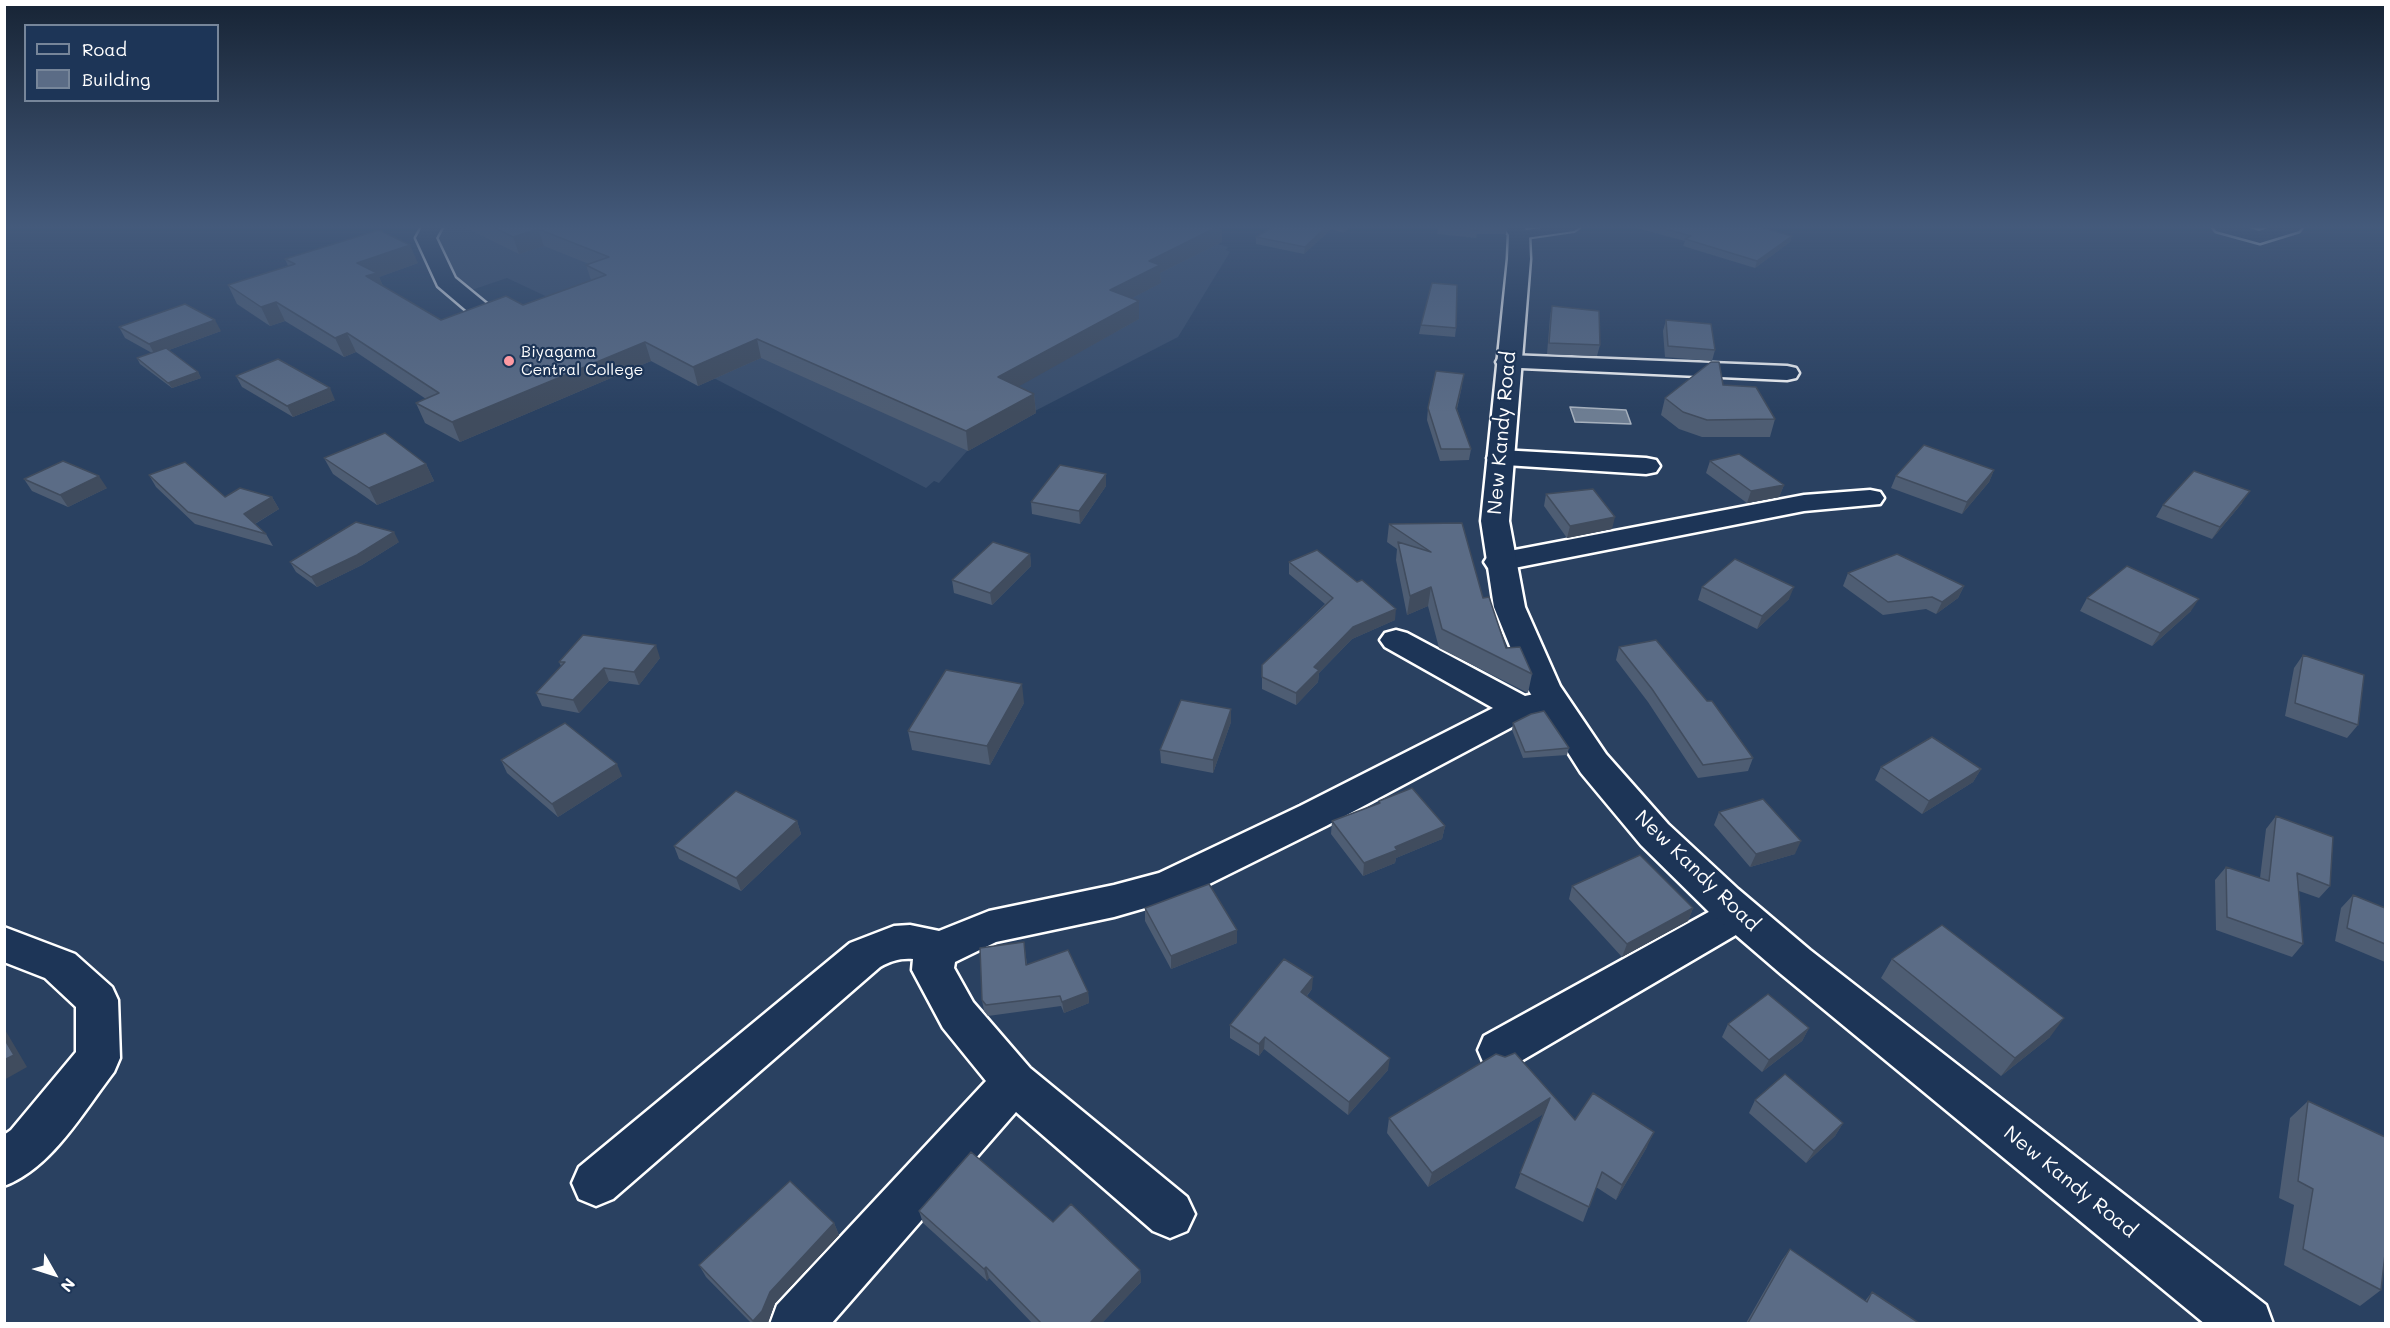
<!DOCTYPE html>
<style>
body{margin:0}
#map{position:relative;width:2390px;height:1328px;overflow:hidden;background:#2a4161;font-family:Mali,sans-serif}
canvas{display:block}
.frame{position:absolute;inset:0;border:6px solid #fff;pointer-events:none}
.legend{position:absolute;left:24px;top:24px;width:195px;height:78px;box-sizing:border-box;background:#1d3557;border:2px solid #77869a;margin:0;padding:8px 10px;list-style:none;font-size:18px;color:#fff}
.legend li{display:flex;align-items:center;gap:12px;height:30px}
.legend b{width:30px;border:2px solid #77869a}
.north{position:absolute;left:24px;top:1244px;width:60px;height:60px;-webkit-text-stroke:4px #1d3557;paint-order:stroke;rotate:129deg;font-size:16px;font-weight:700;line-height:24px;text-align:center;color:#fff}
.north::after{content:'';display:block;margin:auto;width:21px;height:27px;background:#fff;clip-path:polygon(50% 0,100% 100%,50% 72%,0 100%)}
</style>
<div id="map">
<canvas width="2390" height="1328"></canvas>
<div class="frame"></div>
<ul class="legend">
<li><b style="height:8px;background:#1d3557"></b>Road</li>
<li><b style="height:16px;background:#5b6c86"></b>Building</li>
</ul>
<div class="north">N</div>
</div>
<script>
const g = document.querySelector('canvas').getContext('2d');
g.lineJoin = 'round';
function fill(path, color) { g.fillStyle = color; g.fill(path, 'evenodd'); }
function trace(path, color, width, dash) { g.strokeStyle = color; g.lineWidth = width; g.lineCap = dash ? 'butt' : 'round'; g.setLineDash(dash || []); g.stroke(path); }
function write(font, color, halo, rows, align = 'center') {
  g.font = font + ' Mali,sans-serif'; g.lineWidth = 4.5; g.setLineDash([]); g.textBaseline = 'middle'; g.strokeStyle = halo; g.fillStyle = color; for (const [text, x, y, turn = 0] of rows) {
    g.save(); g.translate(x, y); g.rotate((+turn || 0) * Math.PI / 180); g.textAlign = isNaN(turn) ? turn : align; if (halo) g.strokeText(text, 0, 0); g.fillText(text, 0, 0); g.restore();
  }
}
fill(new Path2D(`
 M431 227H1158L1228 247 1226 250 1230 252 1178 337 975 442 939 483 934 481 926 488 654 347 507 278 466 292 437 255Z`), '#394e6c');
const water = new Path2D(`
 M1570 407 1626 410 1631 424 1575 422Z`);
fill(water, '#6d7d92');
trace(water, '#a7b1be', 1.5);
const service = new Path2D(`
 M1549 227H1580L1574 231 1519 239 1513 235 1519 231Z`);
const minor = new Path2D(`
 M422 227H442L436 238 455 278 494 310 497 315 494 320 486 322 478 320 438 286 416 238Z
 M2213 227H2246L2259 231 2271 227H2302L2299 231 2260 243 2216 231Z
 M1508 355 1787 366 1796 368 1799 373 1796 378 1787 380 1499 367 1496 362 1499 357Z
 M1500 450 1646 458 1656 460 1660 466 1656 472 1646 474 1490 464 1487 458 1490 452Z
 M1870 490 1880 492 1884 498 1880 504 1804 511 1499 571 1488 568 1484 562 1488 556 1499 553 1804 495Z
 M1396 630 1407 633 1525 696 1539 693 1551 697 1556 705 1551 713 1529 718 1326 826 1183 897 1114 917 996 942 955 962 954 968 973 1002 1030 1068 1187 1197 1195 1214 1187 1231 1170 1238 1153 1231 1016 1112 831 1324H770L777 1305 986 1081 943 1028 912 970 913 959C900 958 891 961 880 967L613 1199 596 1206 579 1199 572 1183 579 1167 850 943 894 926 910 925 939 931 989 911 1114 885 1159 873 1300 806 1493 708 1385 647 1380 640 1385 633Z
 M1739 898 1753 903 1759 914 1753 925 1516 1064 1500 1070 1484 1064 1478 1050 1484 1036 1725 903Z
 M4 927 75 954 112 987 118 1000 120 1058 114 1072C83 1112 52 1168 4 1186V1135L11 1130 76 1052V1007L45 978 4 962Z`);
const primary = new Path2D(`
 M1504 227H1524L1529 235 1530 259 1509 521 1525 607 1560 686 1606 754 1668 824 1738 889 1810 950 2266 1305 2273 1324H2205L1781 974 1709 912 1641 845 1581 773 1527 688 1494 607 1481 521 1508 259 1509 235Z`);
trace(service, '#fff', 4);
trace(minor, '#fff', 5);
trace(primary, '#fff', 5);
fill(service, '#1d3557');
fill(minor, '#1d3557');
fill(primary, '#1d3557');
fill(new Path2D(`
 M464 227H1222V242L1160 273 1161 283 1132 298 1139 319 1018 386 1034 394 1036 413 968 451 761 358 698 386 651 361 460 442 425 423 416 403 426 399 356 352 344 357 285 321 270 326 237 304 228 285 288 266 285 259 418 263 379 277 383 286 441 320 523 305 591 280 586 265 589 264 544 246 519 254Z
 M1273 227H1352L1343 233 1331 229 1304 254 1256 244V237Z
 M1438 227H1507L1506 234H1477L1476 238 1437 234Z
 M1632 227H1760L1792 236 1790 242 1755 268 1683 246 1685 241Z
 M1552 306 1600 345 1597 356 1547 354 1550 317Z
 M1666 320 1715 350 1712 361 1665 357 1663 331Z
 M1421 325 1456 328 1455 337 1419 334Z
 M119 327 221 331 169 350 198 372 201 378 172 388 140 364 137 358 152 353 125 338Z
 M236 376 335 400 293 417 242 387Z
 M1723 385 1775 419 1770 437H1702L1679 429 1661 415 1665 398Z
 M1462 386 1457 409 1471 449 1469 460 1440 461 1427 420 1428 408Z
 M324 458 426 464 434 481 377 505 333 474Z
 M1710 461 1784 485 1779 497 1747 503 1706 473Z
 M1994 470 1989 482 1962 514 1891 488 1896 476Z
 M149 475 225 497H272L279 509 255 524 266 534 273 546 195 524 156 487Z
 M24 479 107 488 68 507 32 491Z
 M1106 486 1080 524 1032 514 1031 502Z
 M1546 494 1612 529 1567 538 1544 506Z
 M2242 503 2212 539 2156 517 2163 505Z
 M1462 523 1483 598 1506 648 1532 674 1528 693 1439 648 1428 606 1407 615 1396 560 1397 549 1387 542 1389 524Z
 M399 542 362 565 317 587 296 572 290 562Z
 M1030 554 1031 566 992 605 954 593 952 580Z
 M1289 562 1395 620 1352 639 1319 673 1318 682 1296 705 1262 689V665L1325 604 1289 574Z
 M1848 573 1964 586 1958 598 1936 614 1926 609 1883 615 1843 586Z
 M1702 587 1789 599 1757 629 1698 600Z
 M2087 598 2191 611 2152 646 2080 611Z
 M1619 647 1753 758 1748 771 1698 778 1648 702 1616 660Z
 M2303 655 2358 725 2347 738 2285 716 2294 668Z
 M660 658 639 685 609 681 579 713 542 706 536 693 561 666 559 662Z
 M1024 703 990 765 912 750 908 731Z
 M1231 709V722L1213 773 1161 763 1160 750Z
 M1513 723 1569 748 1567 755 1523 758 1512 730Z
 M501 760 622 776 558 817 507 773Z
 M1881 767 1981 769 1973 782 1922 814 1875 780Z
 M1379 801 1445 826 1442 839 1396 858 1395 863 1363 876 1331 834 1332 821 1379 804Z
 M1719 812 1795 854 1750 867 1714 825Z
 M2276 816 2330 886 2319 898 2299 891 2303 944 2292 957 2216 930 2215 880 2226 867 2260 878 2266 829Z
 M797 821 801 834 741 891 679 859 674 846Z
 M1572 886 1693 908 1688 921 1622 957 1569 899Z
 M2353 895 2385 908V962L2335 941 2341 908Z
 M1145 908 1237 930V943L1171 969 1145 921Z
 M1024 942 1027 965 1088 992 1089 1003 1064 1013 1061 1006 988 1016 984 1011 982 1000Z
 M1892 959 2050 1037 2001 1076 1881 978Z
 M1312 989 1307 996 1388 1070 1348 1115 1264 1049 1259 1056 1230 1038V1025Z
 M1728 1024 1809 1028 1802 1041 1762 1072 1722 1037Z
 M1496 1054 1575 1120 1647 1147 1616 1200 1596 1187 1583 1222 1515 1188 1543 1114 1428 1187 1387 1133 1389 1118Z
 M1755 1100 1843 1123 1835 1136 1806 1163 1749 1113Z
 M2308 1101 2381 1290 2360 1306 2284 1265 2294 1205 2279 1198 2290 1118Z
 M919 1211 1053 1222 1140 1270 1141 1282 1102 1323H1032L989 1278 987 1281 923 1223Z
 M834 1223 839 1235 775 1303 767 1323H751L706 1277 699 1265Z
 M1790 1249 1865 1301 1872 1292 1919 1323H1746L1782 1260Z`), '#4e5d73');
fill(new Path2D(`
 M1217 227H1222V242L1160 273 1161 283 1111 309 1110 290 1149 261Z
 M1326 227H1331V229L1304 254 1305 247Z
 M1343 227H1352L1343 233Z
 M538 229 544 246 519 254 513 237Z
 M1792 236 1790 242 1755 268 1757 261Z
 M410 245 418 263 379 277 385 291 374 295 357 263Z
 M1139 301V319L1000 397 998 377Z
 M276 302 285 321 270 326 261 307Z
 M215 320 221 331 155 355 149 344Z
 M347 333 356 352 344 357 335 338Z
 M757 339 761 358 698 386 693 367Z
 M645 342 651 361 460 442 452 422Z
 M198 372 201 378 172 388 168 383Z
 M330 388 335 400 293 417 287 406Z
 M1034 394 1036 413 968 451 966 431Z
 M426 464 434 481 377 505 369 488Z
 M1994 470 1989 482 1962 514 1967 502Z
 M1106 474V486L1080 524 1079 511Z
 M99 476 107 488 68 507 60 495Z
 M1784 485 1779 497 1747 503 1751 491Z
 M2250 491 2242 503 2212 539 2220 527Z
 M272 497 279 509 251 526 244 514Z
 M1615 517 1612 529 1567 538 1570 526Z
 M394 532 399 542 362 565 317 587 311 577Z
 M1030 554 1031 566 992 605 990 593Z
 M1964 586 1958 598 1936 614 1942 602Z
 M1431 587 1428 606 1407 615 1410 596Z
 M1794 587 1789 599 1757 629 1762 616Z
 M2199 599 2191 611 2152 646 2160 633Z
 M1396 609 1395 620 1352 639 1319 673 1318 682 1296 705V693L1314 667 1353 627Z
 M656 645 660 658 639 685 634 672Z
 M604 668 609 681 579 713 573 700Z
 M1022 684 1024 703 990 765 987 746Z
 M1231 709V722L1213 773V760Z
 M617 764 622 776 558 817 552 804Z
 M1981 769 1973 782 1922 814 1929 801Z
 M797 821 801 834 741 891 736 878Z
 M1445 826 1442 839 1396 858 1395 863 1363 876 1364 863 1395 847Z
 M1801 841 1795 854 1750 867 1756 854Z
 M1693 908 1688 921 1622 957 1627 944Z
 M1237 930V943L1171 969V956Z
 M1313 977 1312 989 1300 1004 1301 992Z
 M1088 992 1089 1003 1064 1013 1062 1002Z
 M2064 1018 2050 1037 2001 1076 2015 1058Z
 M4 1028 27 1067 4 1080Z
 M1809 1028 1802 1041 1762 1072 1769 1060Z
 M1265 1037 1264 1049 1259 1056V1044Z
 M1390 1058 1388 1070 1348 1115 1349 1102Z
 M1550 1098 1545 1113 1428 1187 1432 1173Z
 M1843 1123 1835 1136 1806 1163 1814 1151Z
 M1654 1132 1647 1147 1616 1200 1622 1185Z
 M834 1223 839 1235 775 1303 768 1323H754L753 1321 770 1292Z
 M986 1267 989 1278 987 1281 984 1269Z
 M1140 1270 1141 1282 1102 1323H1090Z`), '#404c5e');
const building = new Path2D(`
 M493 227 632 228 1217 227 1149 261 1160 265 1110 290 1139 301 998 377 1034 394 966 431 757 339 693 367 645 342 452 422 416 403 439 393 347 333 335 338 276 302 261 307 228 285 295 264 285 259 379 230 410 245 357 263 377 273 366 276 441 320 506 296 523 305 606 275 586 265 609 257 538 229 513 237Z
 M1273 227H1326L1305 247 1256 237Z
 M1440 227H1477V230Z
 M1658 227H1760L1792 236 1757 261 1685 239 1691 236Z
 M1432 283 1457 285 1456 328 1421 325Z
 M185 304 215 320 149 344 119 327Z
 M1552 306 1599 311 1600 345 1549 343Z
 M1666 320 1711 324 1715 350 1668 346Z
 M166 348 198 372 168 383 137 358Z
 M278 359 330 388 287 406 236 376Z
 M1711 362H1719L1723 385 1756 387 1775 419 1707 420 1683 412 1665 398Z
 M1436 371 1464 374 1456 408 1471 449H1441L1428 408Z
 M385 433 426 464 369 488 324 458Z
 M1924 445 1994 470 1967 502 1896 476Z
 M1739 454 1784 485 1751 491 1710 461Z
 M63 461 99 476 60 495 24 479Z
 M185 462 225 497 240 488 272 497 244 514 266 534 188 512 149 475Z
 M1060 465 1106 474 1079 511 1031 502Z
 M2194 471 2250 491 2220 527 2163 505Z
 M1593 489 1615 517 1570 526 1546 494Z
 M356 522 394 532 357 555 311 577 290 562Z
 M1462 523 1483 598 1489 597 1506 648 1520 647 1532 674 1442 629 1431 587 1410 596 1398 542 1431 552 1389 524Z
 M993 542 1030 554 990 593 952 580Z
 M1317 550 1357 582 1362 580 1396 609 1353 627 1314 667 1319 670 1296 693 1262 677V665L1333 598 1289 562Z
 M1897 554 1964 586 1942 602 1932 597 1888 602 1848 573Z
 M1735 559 1794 587 1762 616 1702 587Z
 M2127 566 2199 599 2160 633 2087 598Z
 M583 635 656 645 634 672 604 668 573 700 536 693 565 662H559Z
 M1656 640 1707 701H1712L1753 758 1703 765 1652 689 1619 647Z
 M2303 655 2364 675 2358 725 2295 703Z
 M946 670 1022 684 987 746 908 731Z
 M1181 700 1231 709 1213 760 1160 750Z
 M1544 711 1569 748 1525 752 1513 723 1531 714Z
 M565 723 617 764 552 804 501 760Z
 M1932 737 1981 769 1929 801 1881 767Z
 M1412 788 1445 826 1395 847 1397 850 1364 863 1332 821 1380 803 1379 801Z
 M736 791 797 821 736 878 674 846Z
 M1763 799 1801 841 1756 854 1719 812Z
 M2276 816 2333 837 2330 886 2297 873 2303 944 2227 917 2226 867 2269 881Z
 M1640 855 1693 908 1627 944 1572 886Z
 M1209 884 1237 930 1171 956 1145 908Z
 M2353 895 2385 908V944L2347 928Z
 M1942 925 2064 1018 2015 1058 1892 959Z
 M1024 942 1026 965 1068 950 1088 992 1062 1002 1060 996 986 1005 982 1000 980 948Z
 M1284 959 1313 977 1301 992 1390 1058 1349 1102 1265 1037 1259 1044 1230 1025Z
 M1768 994 1809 1028 1769 1060 1728 1024Z
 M4 1038 14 1055 4 1060Z
 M1515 1053 1575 1120 1593 1093 1654 1132 1622 1185 1602 1172 1589 1207 1520 1173 1550 1098 1432 1173 1389 1118 1496 1054 1505 1057Z
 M1785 1074 1843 1123 1814 1151 1755 1100Z
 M2308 1101 2385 1137V1254L2381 1290 2303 1249 2313 1189 2298 1181Z
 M971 1152 1053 1222 1071 1204 1140 1270 1090 1323H1041L986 1267 984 1269 919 1211Z
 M790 1181 834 1223 770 1292 762 1311 753 1321 699 1265Z
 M1790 1249 1867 1302 1872 1292 1919 1323H1748Z`);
fill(building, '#5b6c86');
trace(building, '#404c5e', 1.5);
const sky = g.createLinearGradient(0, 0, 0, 413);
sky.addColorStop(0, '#172435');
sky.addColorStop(0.55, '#445a7b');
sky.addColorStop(1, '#445a7b00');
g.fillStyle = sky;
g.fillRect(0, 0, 2390, 413);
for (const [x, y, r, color] of [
 [509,361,6,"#ff9aa2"]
]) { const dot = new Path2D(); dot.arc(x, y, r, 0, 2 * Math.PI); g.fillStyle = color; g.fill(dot); trace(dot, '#1d3557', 2); }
write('16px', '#fff', '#1d3557', [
 ["Biyagama",521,352],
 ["Central College",521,370]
], 'left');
write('20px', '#fff', '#1d3557', [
 ["New Kandy Road",1502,433,-85],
 ["New Kandy Road",1697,871,44],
 ["New Kandy Road",2070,1182,39]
]);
</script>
